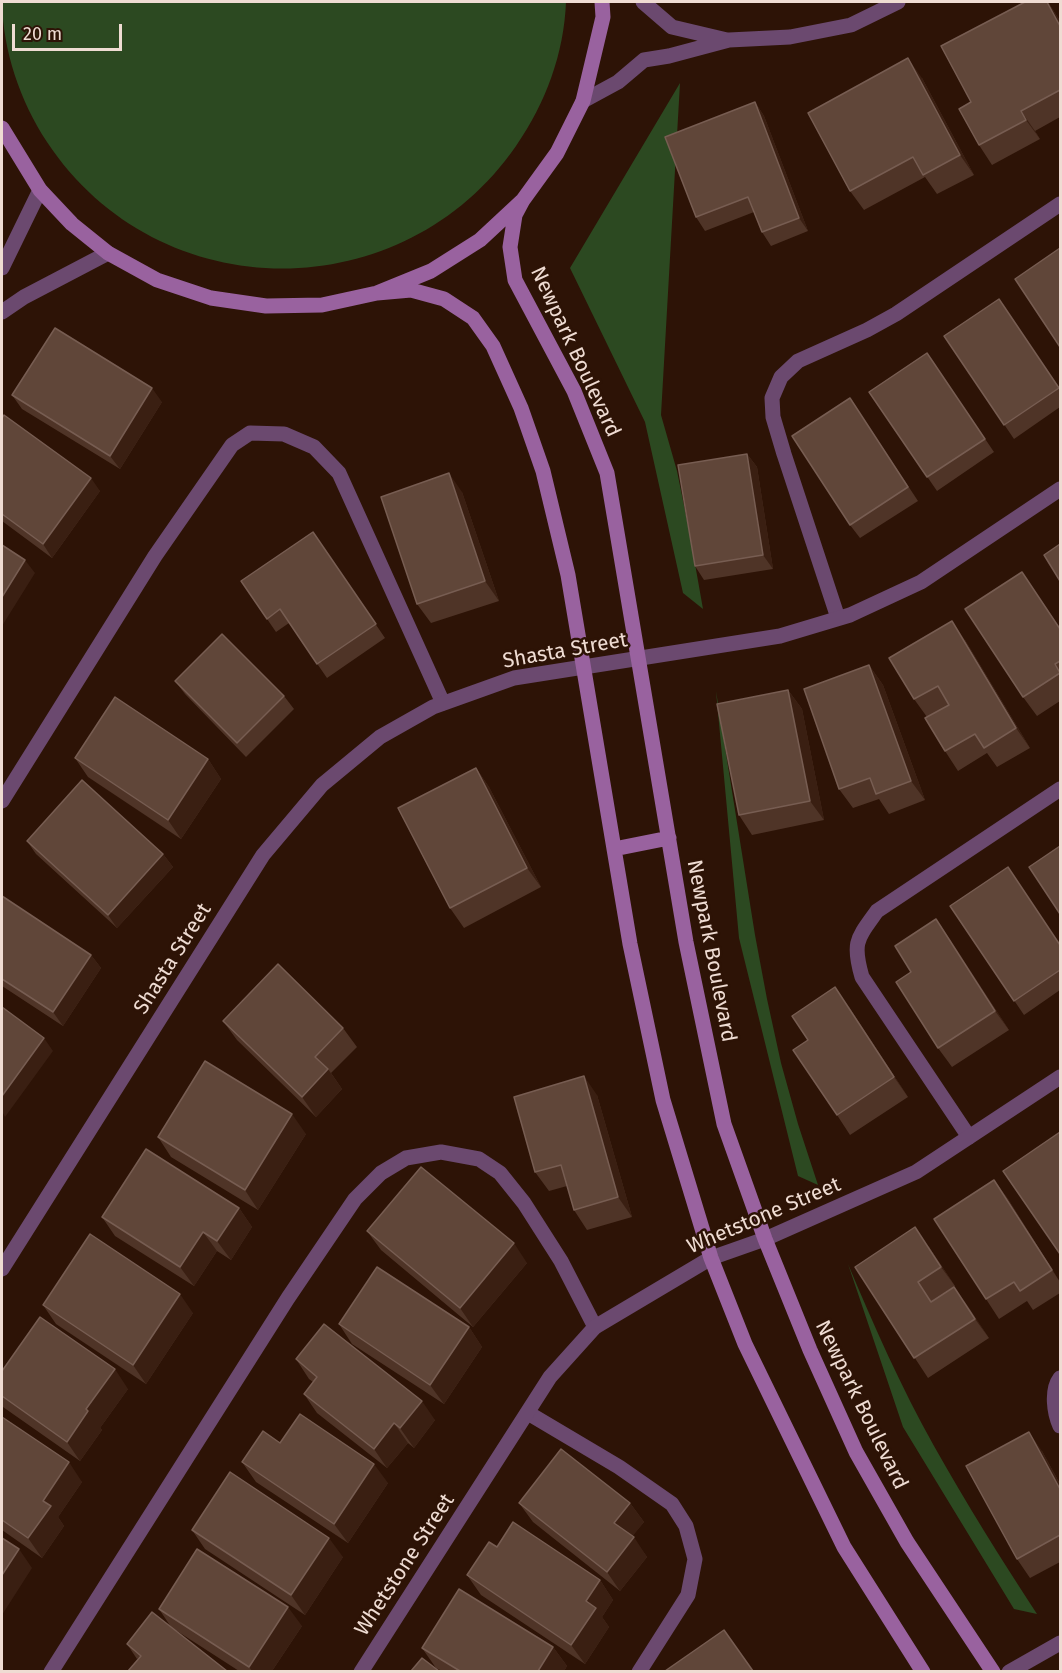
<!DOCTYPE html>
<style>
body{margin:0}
#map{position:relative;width:1062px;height:1673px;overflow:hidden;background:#2d1306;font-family:"Fira Sans",sans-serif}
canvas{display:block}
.frame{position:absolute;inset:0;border:3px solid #efdcd3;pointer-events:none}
.scale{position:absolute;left:12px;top:24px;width:110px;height:27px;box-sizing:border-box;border:3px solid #efdcd3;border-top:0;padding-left:8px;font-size:18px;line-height:21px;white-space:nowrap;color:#efdcd3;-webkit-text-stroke:4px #2d1306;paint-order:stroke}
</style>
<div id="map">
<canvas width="1062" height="1673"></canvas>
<div class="frame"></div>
<div class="scale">20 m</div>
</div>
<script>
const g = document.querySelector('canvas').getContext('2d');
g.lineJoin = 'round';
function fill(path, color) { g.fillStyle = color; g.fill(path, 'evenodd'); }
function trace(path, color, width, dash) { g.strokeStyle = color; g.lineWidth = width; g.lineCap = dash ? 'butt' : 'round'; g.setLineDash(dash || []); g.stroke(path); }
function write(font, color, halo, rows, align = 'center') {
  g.font = font + ' "Fira Sans",sans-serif'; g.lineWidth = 5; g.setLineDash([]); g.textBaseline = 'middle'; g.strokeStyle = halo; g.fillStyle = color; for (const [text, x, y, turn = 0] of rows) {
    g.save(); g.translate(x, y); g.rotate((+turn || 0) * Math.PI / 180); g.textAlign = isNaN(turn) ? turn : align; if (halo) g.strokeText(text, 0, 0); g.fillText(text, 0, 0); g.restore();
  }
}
fill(new Path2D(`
 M2 2H566C564 53 546 103 516 146 403 310 158 310 47 142 20 101 3 51 2 2Z
 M680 83 661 415 677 471 689 530 703 609 683 593 645 422 570 268Z
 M716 691 755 935 767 999 781 1063 798 1124 818 1185 798 1176 739 938Z
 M848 1264C874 1326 901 1387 934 1446 966 1503 1001 1559 1037 1614L1014 1609 903 1427Z`), '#2c4921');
trace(new Path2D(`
 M838 618 784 454 773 417 772 398 781 377 798 361 867 330 896 314 1060 204
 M2 801 155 556 232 445 250 433 284 434 314 447 339 473 443 703
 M969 1137 862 977C852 942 857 939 877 911L1060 789
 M1060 1378C1051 1390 1054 1413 1060 1426
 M528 1413 619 1467 672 1504 686 1526 695 1559 688 1595 639 1672
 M51 1672 288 1298 355 1199 381 1173 406 1158 441 1152 479 1159 500 1173 524 1203 561 1261 595 1327`), '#6b496f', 15);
trace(new Path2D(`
 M643 2 672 27 727 40
 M583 101 618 82 644 60 669 56 729 40 790 37 851 25 898 2
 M2 268 40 190
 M2 312 24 297 108 253
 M2 1269 263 855 322 785 380 737 433 707 514 678 780 636 850 615 921 582 1060 489
 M361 1672 550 1377 595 1327 711 1258 765 1239 916 1172 1060 1077
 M1009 1672 1060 1643`), '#6b496f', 15);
trace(new Path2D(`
 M2 128 40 190 72 224 108 253 157 280 211 298 266 306 322 305 377 293 431 271 480 240 523 200 557 153 583 101 603 17 602 2
 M523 200 515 215 510 247 515 280 574 391 607 473 686 942 724 1124 765 1239 810 1350 856 1452 907 1542 993 1672
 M377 293 411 290 444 299 473 318 493 346 521 408 543 471 568 575 630 944 663 1100 711 1258 745 1344 844 1547 923 1672
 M614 849 669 838`), '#99629f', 15);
fill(new Path2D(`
 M1025 2H1048L1060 21V117L1035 131 1040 139 992 165 979 145 971 102Z
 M922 78 974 175 937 194 925 177 864 210 850 191Z
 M755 102 764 116 808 231 771 246 762 232 754 212 705 231 696 217Z
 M999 299 1060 390V407L1014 439 944 336Z
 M927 353 994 452 937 491 869 392Z
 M12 395 162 402 120 469 22 409Z
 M850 398 918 501 860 538 850 525Z
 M2 418 100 491 52 558 2 521Z
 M747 454 757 467 773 569 704 580 695 566Z
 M462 492 499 601 431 623 417 604Z
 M313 532 385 638 327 678 289 623 276 632 241 581Z
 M1022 572 1060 628V701L1037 716 1023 697Z
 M965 640 1030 748 997 767 987 753 958 771 945 751 927 717 914 699Z
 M869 665 883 685 925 800 889 814 879 799 853 808 839 789Z
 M175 681 284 696 294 709 246 757 185 694Z
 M788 690 802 709 824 820 752 835 739 815Z
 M75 758 208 759 221 779 181 839 88 777Z
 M476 768 489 787 541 887 464 928 450 908Z
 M27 841 163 854 173 867 117 928 36 854Z
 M2 896 91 955 101 968 63 1026 2 986Z
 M950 906 1060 945V990L1024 1015Z
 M936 919 1009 1030 952 1067 938 1048 911 972Z
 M849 1007 908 1097 850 1135 837 1115 808 1040Z
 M223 1021 343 1028 357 1047 331 1073 342 1089 316 1117 237 1040Z
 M597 1095 632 1217 587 1230 574 1210 567 1186 549 1191 535 1172Z
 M306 1134 258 1210 171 1157 158 1137Z
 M994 1180 1008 1199 1060 1282V1293L1033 1310 1027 1301 999 1319 986 1299Z
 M239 1208 252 1227 231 1260 217 1251 194 1286 115 1236 102 1217Z
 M367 1231 527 1263 473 1327 381 1250Z
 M929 1247 955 1286 931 1301 954 1287 989 1338 928 1378 855 1267Z
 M43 1305 193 1313 146 1384 56 1324Z
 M339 1324 469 1327 482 1347 444 1404 352 1344Z
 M296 1359 435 1420 414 1448 408 1443 387 1468 317 1413 304 1394 313 1382 309 1379Z
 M2 1371 128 1389 100 1428 102 1430 80 1461 3 1407 2 1405Z
 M2 1417 82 1482 58 1517 64 1526 42 1558 2 1530Z
 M1042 1451 1060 1484V1562L1030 1578 1017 1559Z
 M242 1462 388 1483 348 1543 256 1482Z
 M519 1503H630L644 1522 632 1536 647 1557 620 1591 533 1522Z
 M192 1530 343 1557 305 1615 205 1549Z
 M497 1547 600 1580 613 1600 602 1617 609 1627 585 1664 481 1595 467 1575Z
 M159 1609 302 1626 272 1671H239L177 1631 137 1659 127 1644 171 1627Z
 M553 1647 567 1666 564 1671H442L436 1668 422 1648Z`), '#4f3427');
fill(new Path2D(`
 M1047 2H1048L1060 21V26Z
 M908 58 922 78 974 175 960 155Z
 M755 102 764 116 808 231 799 218Z
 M1021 111 1035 131 1040 139 1026 120Z
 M152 388 162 402 120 469 110 456Z
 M747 454 757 467 773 569 763 555Z
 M449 473 462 492 499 601 485 581Z
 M91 478 100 491 52 558 43 544Z
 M25 560 35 573 2 626V597Z
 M952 621 965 640 1030 748 1016 728Z
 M869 665 883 685 925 800 911 781Z
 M788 690 802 709 824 820 810 801Z
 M208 759 221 779 181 839 168 820Z
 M476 768 489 787 541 887 527 868Z
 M163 854 173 867 117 928 108 915Z
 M936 919 950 939 1009 1030 995 1011Z
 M91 955 101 968 63 1026 53 1012Z
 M835 987 849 1007 908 1097 894 1077Z
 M44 1038 53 1051 5 1117 2 1111V1096Z
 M328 1069 342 1089 316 1117 302 1097Z
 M584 1076 597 1095 632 1217 618 1197Z
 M292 1114 306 1134 258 1210 245 1190Z
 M994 1180 1008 1199 1060 1282 1052 1270Z
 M239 1208 252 1227 231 1260 217 1241Z
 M915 1227 929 1247 955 1286 941 1267Z
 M203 1232 217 1251 194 1286 180 1267Z
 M514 1243 527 1263 473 1327 460 1308Z
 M954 1287 968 1306 989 1338 975 1319Z
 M180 1294 193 1313 146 1384 133 1365Z
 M469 1327 482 1347 444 1404 430 1385Z
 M115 1369 128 1389 100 1428 102 1430 80 1461 67 1442 86 1409Z
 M422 1401 435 1420 414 1448 400 1428Z
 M394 1423 408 1443 387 1468 374 1449Z
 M1029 1432 1042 1451 1060 1484V1489Z
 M69 1462 82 1482 58 1517 64 1526 42 1558 28 1538 43 1501Z
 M374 1464 388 1483 348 1543 334 1524Z
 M630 1503 644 1522 628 1542 614 1523Z
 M634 1537 647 1557 620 1591 607 1572Z
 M329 1538 343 1557 305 1615 291 1595Z
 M19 1549 32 1568 2 1615V1575Z
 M600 1580 613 1600 602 1617 609 1627 585 1664 571 1645 586 1601Z
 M288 1607 302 1626 272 1671H252L249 1667Z
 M553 1647 567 1666 564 1671H538Z`), '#3a1f12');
const building = new Path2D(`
 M1025 2H1047L1060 26V90L1021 111 1026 120 979 145 959 109 971 102 941 46Z
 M908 58 960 155 923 175 913 157 850 191 808 113Z
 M755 102 799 218 762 232 748 197 696 217 665 137Z
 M1060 248V347L1015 279Z
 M999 299 1059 388 1004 425 944 336Z
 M55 328 152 388 110 456 12 395Z
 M927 353 985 439 927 477 869 392Z
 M850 398 908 487 850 525 792 436Z
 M4 415 91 478 43 544 2 514V418Z
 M747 454 763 555 695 566 678 465Z
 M449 473 485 581 417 604 381 497Z
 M313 532 376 624 317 664 280 609 267 619 241 581Z
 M1060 544V581L1044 555Z
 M2 545 25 560 2 597Z
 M1022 572 1060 629V661L1055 664 1060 673 1023 697 965 609Z
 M952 621 1016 728 984 748 975 734 945 751 925 718 949 705 938 686 914 699 889 658Z
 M222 634 284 696 237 743 175 681Z
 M869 665 911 781 876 794 870 778 839 789 804 689Z
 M788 690 810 801 739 815 717 704Z
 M115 697 208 759 168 820 75 758Z
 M476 768 527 868 450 908 398 808Z
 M82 780 163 854 108 915 27 841Z
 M1060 846V914L1029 867Z
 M1008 867 1060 945V970L1014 1001 950 906Z
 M2 896 91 955 53 1012 2 979Z
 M936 919 995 1011 938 1048 896 982 911 972 895 946Z
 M278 964 343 1028 315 1057 328 1069 302 1097 223 1021Z
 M835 987 894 1077 837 1115 793 1050 808 1040 792 1016Z
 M2 1007 44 1038 2 1096Z
 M205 1061 292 1114 245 1190 158 1137Z
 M584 1076 618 1197 574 1210 561 1165 535 1172 514 1097Z
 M1060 1132V1254L1003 1171Z
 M146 1149 239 1208 217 1241 203 1232 180 1267 102 1217Z
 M421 1167 514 1243 460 1308 367 1231Z
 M994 1180 1052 1270 1020 1291 1014 1282 986 1299 934 1219Z
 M915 1227 941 1267 918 1282 931 1302 954 1287 975 1319 914 1358 855 1267Z
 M90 1234 180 1294 133 1365 43 1305Z
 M377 1267 469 1327 430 1385 339 1324Z
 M40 1317 115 1369 86 1409 88 1411 67 1442 2 1396V1371Z
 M324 1324 422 1401 400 1428 394 1423 374 1449 304 1394 317 1377 296 1359Z
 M300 1414 374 1464 334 1524 242 1462 263 1431 280 1443Z
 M2 1417 69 1462 43 1501 51 1506 28 1538 2 1520Z
 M1029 1432 1060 1489V1535L1017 1559 966 1466Z
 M561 1449 630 1503 614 1523 634 1537 607 1572 519 1503Z
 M230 1472 329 1538 291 1595 192 1530Z
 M513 1522 600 1580 586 1601 596 1608 571 1645 467 1575 489 1542 497 1547Z
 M2 1538 19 1549 2 1575Z
 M197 1549 288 1607 249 1667 159 1609Z
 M459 1589 553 1647 538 1671H460L422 1648Z
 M152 1612 227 1671H128L141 1656 127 1644Z
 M724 1630 753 1671H665Z
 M422 1658 439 1671H411Z`);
fill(building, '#604639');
trace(building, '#775d52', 1.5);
write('21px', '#efdcd3', '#2d1306', [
 ["Newpark Boulevard",575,352,65],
 ["Shasta Street",565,651,-10],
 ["Newpark Boulevard",711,951,79],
 ["Shasta Street",173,959,-58],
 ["Whetstone Street",764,1216,-23],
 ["Newpark Boulevard",861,1405,64],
 ["Whetstone Street",405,1565,-57]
]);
</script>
